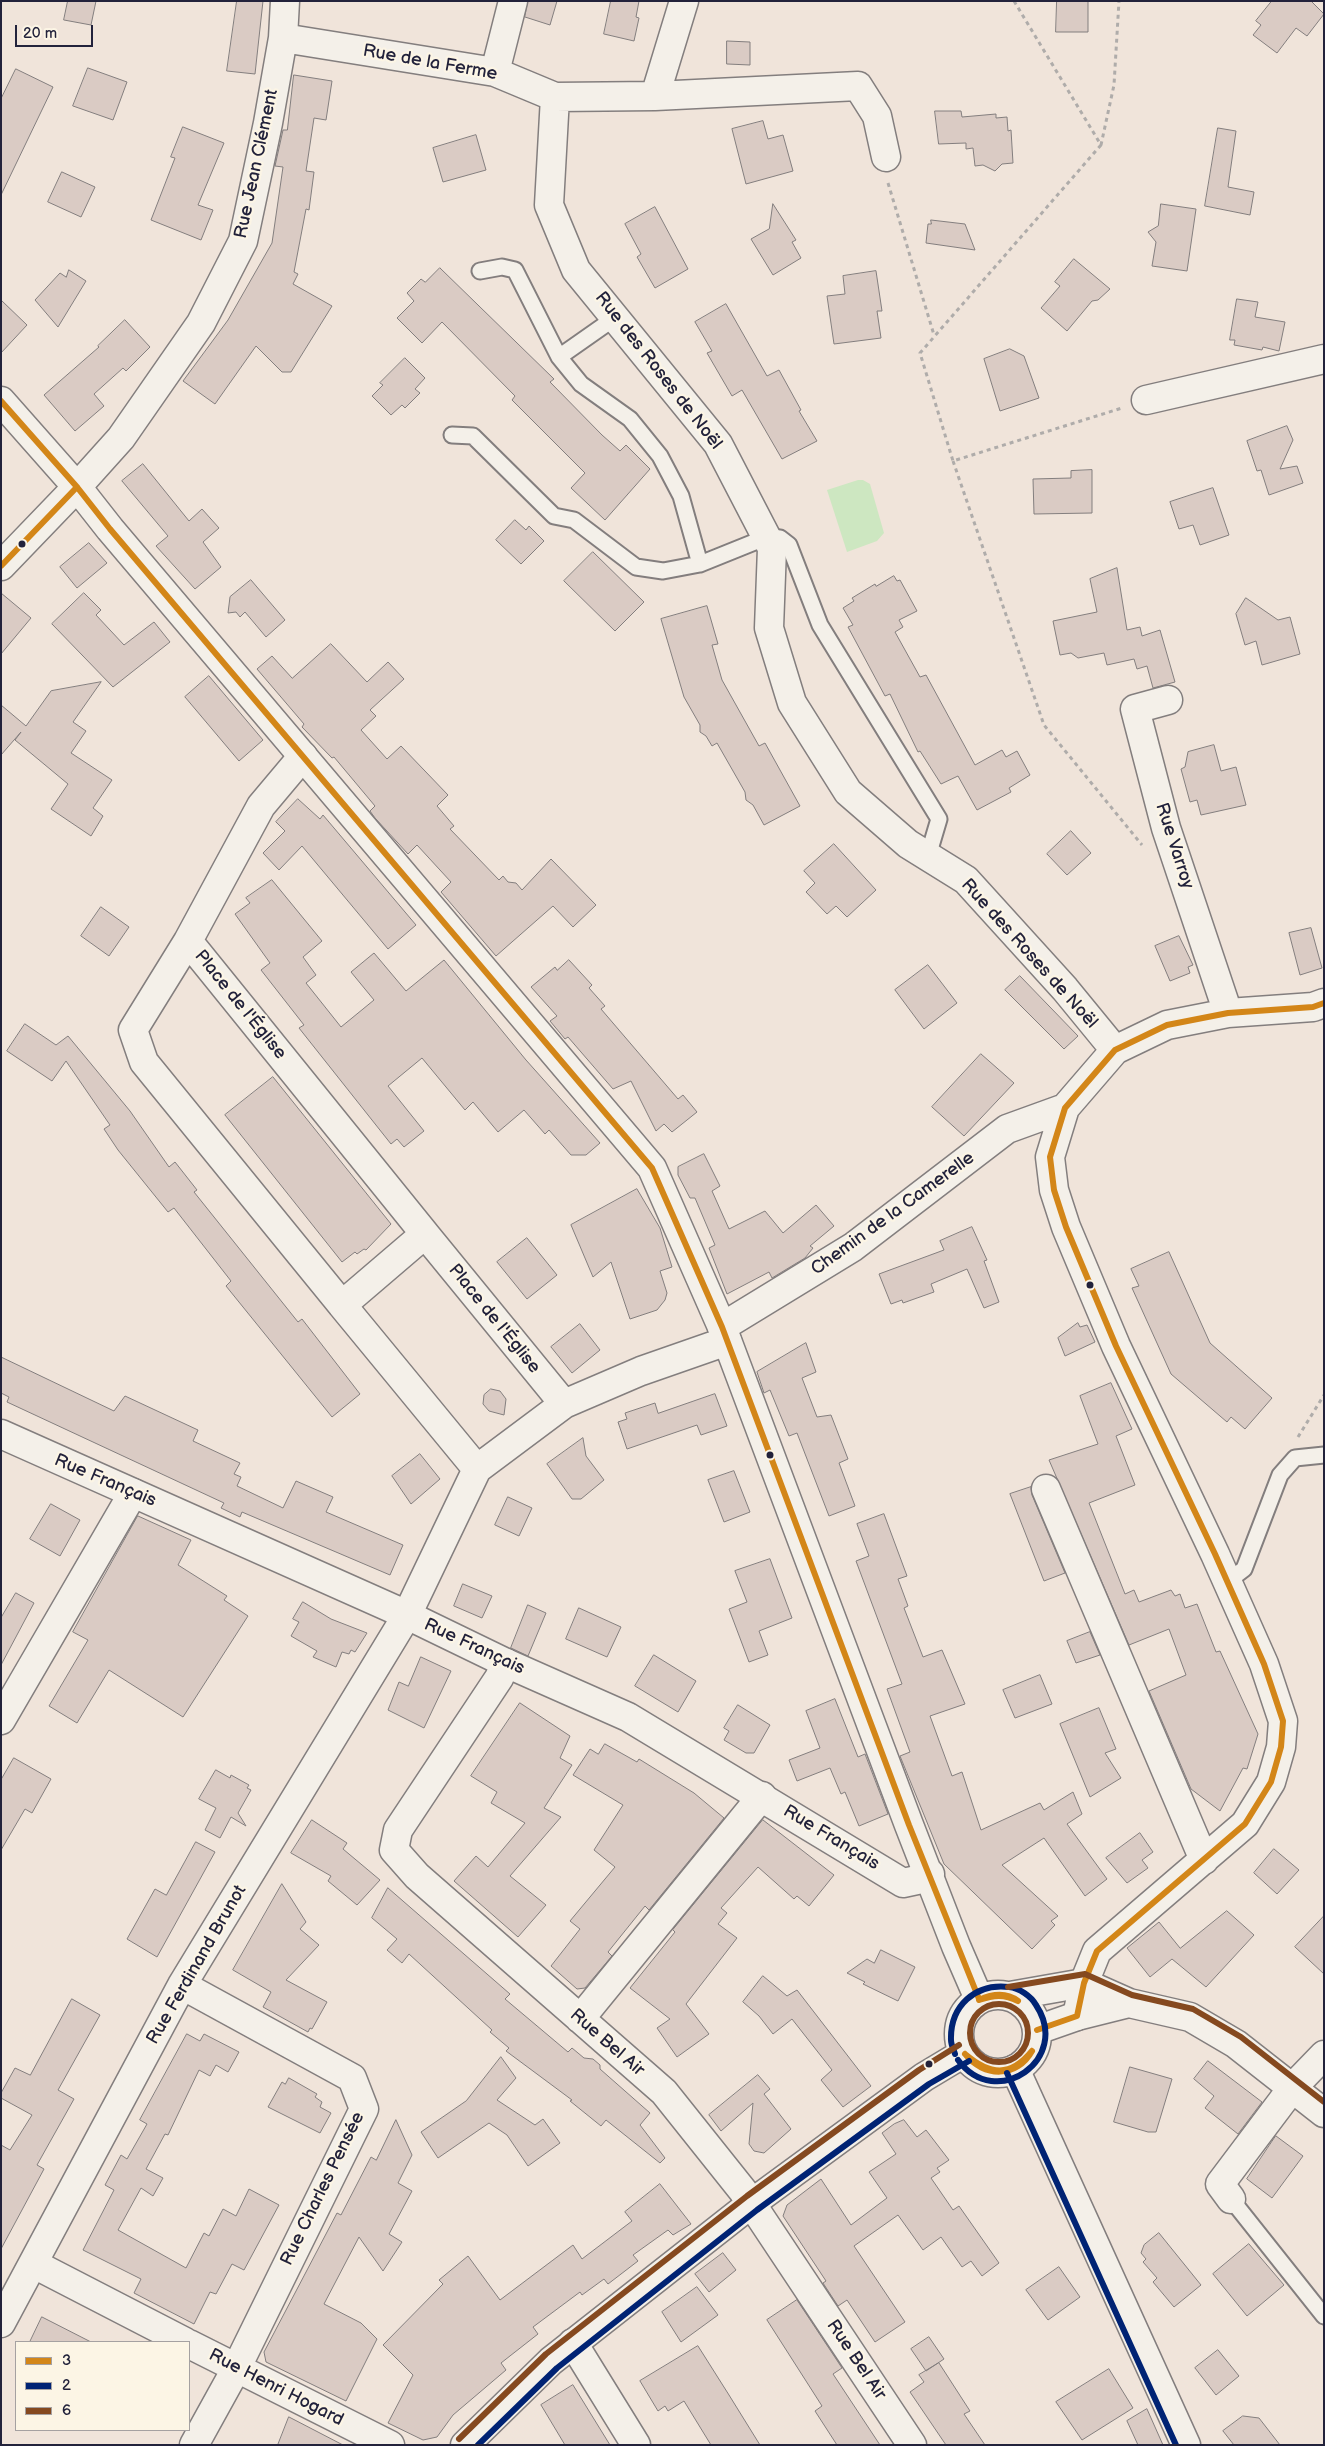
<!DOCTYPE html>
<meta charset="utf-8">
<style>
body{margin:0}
#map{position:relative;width:1325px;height:2446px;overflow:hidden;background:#f0e4da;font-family:"Balsamiq Sans",sans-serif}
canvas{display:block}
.frame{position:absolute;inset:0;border:2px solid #22223b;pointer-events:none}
.legend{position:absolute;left:15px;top:2341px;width:175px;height:90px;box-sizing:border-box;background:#fcf5e5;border:1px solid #a5a1a1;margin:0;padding:6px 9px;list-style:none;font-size:15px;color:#22223b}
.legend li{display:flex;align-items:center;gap:10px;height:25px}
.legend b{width:25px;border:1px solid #a5a1a1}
.scale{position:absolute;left:15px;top:25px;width:78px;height:22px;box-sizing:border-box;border:2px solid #22223b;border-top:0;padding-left:6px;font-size:15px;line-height:18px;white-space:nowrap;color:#22223b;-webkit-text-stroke:4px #fcf5e5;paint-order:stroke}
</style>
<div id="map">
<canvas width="1325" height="2446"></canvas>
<div class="frame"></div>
<ul class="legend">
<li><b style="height:6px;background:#d38618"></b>3</li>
<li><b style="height:6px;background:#002374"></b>2</li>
<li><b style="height:6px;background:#85491f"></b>6</li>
</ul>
<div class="scale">20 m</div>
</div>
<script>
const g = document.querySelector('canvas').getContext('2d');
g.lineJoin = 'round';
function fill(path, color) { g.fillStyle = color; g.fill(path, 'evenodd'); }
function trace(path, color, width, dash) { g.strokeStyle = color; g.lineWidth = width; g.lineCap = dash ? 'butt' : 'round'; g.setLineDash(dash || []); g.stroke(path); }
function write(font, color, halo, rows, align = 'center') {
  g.font = font + ' "Balsamiq Sans",sans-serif'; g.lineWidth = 4.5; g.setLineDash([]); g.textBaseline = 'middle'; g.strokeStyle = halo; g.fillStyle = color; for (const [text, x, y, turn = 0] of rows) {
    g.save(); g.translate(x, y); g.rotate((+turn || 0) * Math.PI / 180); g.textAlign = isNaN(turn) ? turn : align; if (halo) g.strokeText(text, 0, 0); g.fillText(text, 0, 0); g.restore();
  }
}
fill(new Path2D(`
 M858 480H863L870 484 884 533 877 541 847 552 827 490Z`), '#cde7c1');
const building = new Path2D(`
 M68 1H96L91 25 64 20Z
 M237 1H263L255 74 227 71Z
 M528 1H557L550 25 525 17Z
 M611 1H639L636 17 639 18 634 41 604 34Z
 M1057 1H1088V32H1056Z
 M1272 1H1311L1324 14 1307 36 1296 28 1277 53 1253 35 1261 25 1256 21Z
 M727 41 750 42V65L727 64Z
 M88 68 127 82 113 120 73 106Z
 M16 69 53 87 1 195V99Z
 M294 75 332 81 326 120 314 118 306 171 314 172 309 210 306 209 294 272 298 274 293 284 332 306 291 372H282L256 346 215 404 183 381 228 320 272 243 283 167 275 166 283 130H287Z
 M935 111H961L962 117 996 114V118L1007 117 1008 131 1011 130 1013 163 1002 164 995 171 983 165 975 166 973 148 966 149V143L939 144Z
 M763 121 768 139 783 135 793 171 746 184 732 129Z
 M183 127 224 143 198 205 213 210 201 240 151 220 175 158 171 157Z
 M1218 128 1236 131 1228 187 1254 192 1250 215 1205 206Z
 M476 135 486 170 443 182 433 148Z
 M62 172 95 187 81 217 48 202Z
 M773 204 796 240 792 242 801 258 773 275 751 239 769 229Z
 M1161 204 1196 209 1187 271 1152 266 1156 242 1148 232 1158 226Z
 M655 207 688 269 655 288 637 257 641 254 625 224Z
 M931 220 965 224 975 250 926 243 928 224H931Z
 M1074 259 1110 289 1098 300 1092 301 1067 331 1041 308 1060 286 1055 282Z
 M440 268 554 379 550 382 602 435 620 451 626 445 650 469 605 520 571 488 585 473 512 400 515 396 442 322 422 343 397 318 414 301 407 293 421 279 425 282Z
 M69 270 86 281 58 327 35 300 60 273 66 277Z
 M876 271 882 311H877L881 338 834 344 827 296 845 294 843 276Z
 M1237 299 1258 302 1255 317 1285 322 1279 351 1263 347 1262 350 1234 345 1235 340H1230Z
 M1 300 27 325 1 353Z
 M726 304 767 376 779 370 801 410 799 411 817 441 782 459 742 390 732 396 707 353 712 351 695 322Z
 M125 320 150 347 126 371 123 368 94 394 104 406 75 431 44 395 99 347 98 346Z
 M1010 349 1024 356 1039 398 1000 411 984 359Z
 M405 358 425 378 415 389 420 393 405 408 402 405 391 415 372 396 383 385 380 383Z
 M1287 426 1293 440 1280 469 1297 466 1303 483 1269 495 1261 470 1257 471 1247 441Z
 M143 464 189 521 202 509 219 528 203 542 221 567 195 589 156 546 168 536 122 481Z
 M1092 470V513L1034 514 1033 479 1071 478V471Z
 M1213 488 1229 535 1200 545 1193 525 1179 529 1170 502Z
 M515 520 526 530 529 526 544 541 521 564 496 540Z
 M89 543 107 563 77 588 60 567Z
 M593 552 644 602 615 631 564 581Z
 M1117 568 1127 630 1140 627 1142 636 1160 630 1175 682 1153 688 1147 666 1137 669 1134 659 1107 665 1104 653 1078 658 1071 653 1060 655 1053 621 1097 612 1090 579Z
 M894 576 897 581 900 580 917 611 899 620 903 627 895 632 920 677 926 675 975 765 1002 750 1006 757 1017 751 1030 775 1009 788 1011 792 977 810 958 776 941 784 920 751 918 752 890 694 885 696 848 627 853 625 843 608 854 601 852 598 875 584 876 586Z
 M251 580 285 620 266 637 245 612 240 617 236 612 228 613 230 597Z
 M1 593 31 618 1 654Z
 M84 593 101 610 96 615 124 645 154 622 170 642 113 687 52 624Z
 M1246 598 1278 620 1290 617 1300 654 1262 665 1256 641 1245 645 1236 614Z
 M707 606 718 644 712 645 722 680 759 746 765 743 800 806 764 825 753 805 746 800 745 792 717 743 712 746 706 736 700 732V725L684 697 661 619Z
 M331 644 367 682 388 662 404 679 370 710 376 716 361 730 387 759 401 746 448 795 437 806 454 826 450 829 499 880 503 876 508 882 516 883 522 890 551 859 596 905 573 927 553 906 496 956 441 892 451 882 417 845 408 854 375 818 370 811 375 806 334 757 332 758 302 727 304 724 257 669 272 656 292 678Z
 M209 676 263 740 239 761 185 697Z
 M101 682 73 722 86 731 71 753 112 780 93 808 103 816 91 836 51 809 68 784 15 740 21 732 1 755V705L26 726 51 691Z
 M1214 745 1221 771 1236 767 1246 805 1201 815 1197 800 1190 802 1181 769 1185 767 1188 752Z
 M298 799 320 819 323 815 416 925 388 949 302 846 279 870 263 853 285 831 276 822Z
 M1071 831 1091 853 1067 875 1047 854Z
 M834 844 876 890 847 917 836 906 827 914 806 892 815 883 804 871Z
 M272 880 322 941 303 957 316 975 306 983 341 1027 374 1000 351 972 374 953 406 991 444 960 526 1060 600 1143 586 1155H571L549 1130 545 1134 524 1110 498 1132 473 1102 465 1110 422 1058 388 1086 424 1131 404 1147 397 1139 391 1144 299 1028 304 1025 261 970 270 963 235 914 250 903 246 898Z
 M101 907 129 927 109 956 81 936Z
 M1311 928 1322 968 1300 975 1289 933Z
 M1179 936 1193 965 1188 967 1190 973 1170 981 1155 946Z
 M569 960 592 985 589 988 605 1006 601 1009 678 1099 683 1095 697 1112 672 1132 664 1124 656 1131 631 1081 613 1089 568 1037 565 1039 550 1021 557 1016 531 987 555 967 557 970Z
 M928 965 957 1003 924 1029 895 990Z
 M1020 976 1078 1036 1064 1049 1005 990Z
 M25 1024 56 1045 68 1036 130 1111 169 1167 175 1162 197 1190 194 1192 298 1322 302 1319 360 1394 332 1417 226 1286 231 1281 174 1208 168 1212 118 1150 104 1129 110 1125 66 1061 52 1081 7 1051Z
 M981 1054 1014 1083 964 1136 932 1107Z
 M273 1077 391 1224 366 1250 364 1249 357 1254 355 1252 342 1262 225 1115Z
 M704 1154 720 1186 712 1191 729 1229 765 1211 783 1233 816 1205 834 1226 810 1246 813 1248 805 1258 772 1278 769 1272 727 1294 709 1248 715 1245 695 1198H690L678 1175V1167Z
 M637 1189 660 1228 672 1267 660 1271 667 1293 665 1300 657 1310 630 1319 611 1262 593 1277 571 1225Z
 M972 1227 987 1260 984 1261 999 1302 984 1308 967 1269 931 1284 934 1292 903 1303 902 1300 891 1304 879 1274 944 1250 940 1241Z
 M527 1238 557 1275 527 1299 497 1262Z
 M1169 1252 1210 1343 1272 1398 1245 1429 1231 1417 1227 1422 1171 1374 1132 1288 1139 1286 1131 1269Z
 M1078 1323 1080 1327 1087 1325 1095 1342 1065 1356 1058 1338Z
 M580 1324 600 1350 572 1373 551 1347Z
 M806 1343 816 1372 802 1378 817 1417 831 1415 848 1459 839 1463 855 1506 829 1516 797 1433 789 1436 770 1390 764 1393 757 1372Z
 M1 1357 114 1411 125 1396 198 1430 193 1441 240 1463 234 1474 241 1477 237 1486 283 1508 296 1481 333 1497 326 1512 403 1545 390 1575 242 1512 240 1517 221 1508 224 1503 7 1402 9 1397 1 1393Z
 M1111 1383 1132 1429 1116 1436 1135 1485 1089 1503 1125 1594 1134 1590 1139 1602 1171 1590 1175 1596 1180 1594 1185 1608 1197 1604 1216 1652 1220 1651 1258 1734 1247 1769 1243 1768 1220 1811 1191 1789 1149 1691 1186 1675 1169 1629 1129 1645 1049 1460 1098 1444 1080 1396Z
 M491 1389 500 1391 506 1399 504 1415 489 1411 483 1404 484 1395Z
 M715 1394 727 1426 701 1435 697 1425 627 1449 618 1422 627 1419 625 1413 655 1403 658 1413Z
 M583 1438 586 1456 604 1480 581 1499H572L547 1464Z
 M420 1454 440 1479 411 1504 392 1476Z
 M734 1471 750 1512 724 1522 708 1480Z
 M1031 1487 1032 1495 1065 1573 1044 1581 1010 1494Z
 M508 1497 532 1508 519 1536 495 1525Z
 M51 1504 80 1520 60 1556 30 1539Z
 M884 1514 907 1576 898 1579 908 1606 904 1608 923 1657 942 1650 965 1704 930 1716 952 1776 962 1772 981 1830 1040 1803 1044 1810 1073 1792 1082 1814 1067 1824 1107 1879 1085 1896 1044 1838 1002 1865 1058 1916 1051 1921 1055 1925 1032 1949 944 1864 900 1756 910 1752 887 1689 902 1684 856 1561 869 1556 857 1524Z
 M138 1516 191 1540 178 1565 227 1596 224 1600 248 1616 183 1717 109 1670 77 1723 49 1706 88 1640 73 1632Z
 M770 1559 792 1618 759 1631 768 1655 749 1662 729 1609 747 1602 735 1571Z
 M463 1584 492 1596 482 1618 454 1606Z
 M16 1593 34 1603 1 1665V1618Z
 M303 1602 331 1619 367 1633 355 1652 351 1650 349 1654 342 1652 336 1667 313 1657 317 1651 291 1636 299 1622 293 1619Z
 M528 1605 546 1613 528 1656 511 1648Z
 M579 1608 621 1627 607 1657 566 1639Z
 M1090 1632 1100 1655 1076 1663 1067 1641Z
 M654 1655 696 1681 678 1712 635 1686Z
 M421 1657 451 1671 424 1728 388 1710 399 1682 408 1686Z
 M1040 1675 1052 1704 1015 1718 1003 1690Z
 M835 1699 858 1757 865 1754 888 1814 859 1826 845 1792 841 1794 830 1768 797 1781 789 1760 820 1748 806 1711Z
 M520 1703 570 1736 560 1758 572 1765 544 1808 561 1817 510 1876 546 1905 518 1937 454 1881 476 1856 488 1867 525 1823 491 1803 497 1792 471 1776Z
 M738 1705 770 1725 754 1753H746L724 1740 729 1731 724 1728Z
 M1099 1708 1116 1749 1105 1753 1121 1778 1090 1797 1060 1724Z
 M605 1744 637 1762 639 1759 694 1793 724 1818 649 1910 645 1906 608 1952 612 1956 585 1988 577 1989 551 1966 580 1929 570 1921 615 1867 594 1850 623 1805 573 1775 590 1749 598 1754Z
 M14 1758 51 1779 32 1813 25 1809 1 1850V1780Z
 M216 1770 230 1778 231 1775 249 1785 247 1788 251 1790 238 1813 246 1826 231 1817 220 1838 205 1830 216 1808 199 1799Z
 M312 1820 347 1843 343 1849 380 1880 357 1905 328 1881 331 1876 291 1853Z
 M763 1820 834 1875 809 1906 797 1896 794 1899 758 1867 721 1908 727 1913 718 1924 737 1938 686 2004 709 2034 677 2057 657 2028 670 2019 630 1988 675 1932 673 1930Z
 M1140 1833 1153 1852 1142 1860 1148 1868 1127 1883 1106 1858Z
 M196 1842 215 1852 157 1957 127 1939 155 1889 166 1895Z
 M1274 1849 1299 1870 1277 1894 1254 1873Z
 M282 1884 306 1922 300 1929 319 1945 286 1980 327 2002 312 2029 310 2028 308 2032 263 2007 271 1992 233 1970Z
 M388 1888 510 1994 505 1999 568 2052 572 2048 584 2058 593 2059 600 2065V2069L650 2113 640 2125 665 2158 660 2163 606 2120 601 2126 570 2101 572 2100 506 2051 509 2048 490 2032 492 2030 409 1954 402 1963 387 1950 397 1939 372 1918Z
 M1227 1911 1254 1935 1206 1987 1172 1959 1150 1977 1127 1948 1159 1922 1180 1948Z
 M1324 1916V1974L1295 1947Z
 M881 1950 915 1967 898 2001 863 1984 865 1982 847 1973 867 1959 874 1963Z
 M763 1976 787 1996 797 1990 871 2086 843 2107 821 2080 832 2070 792 2019 773 2034 759 2016 743 2002Z
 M72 1999 100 2015 58 2090 74 2099 37 2165 44 2169 1 2249V2145L10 2150 32 2115 1 2098V2093L15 2068 30 2075Z
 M187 2034 200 2041 204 2034 239 2052 228 2072 216 2065 210 2076 199 2070 168 2135 165 2134 146 2169 163 2178 153 2196 141 2188 118 2230 186 2268 204 2233 209 2236 223 2209 236 2216 249 2189 279 2205 244 2270 232 2264 216 2294 210 2292 194 2324 134 2293 141 2279 83 2250 114 2190 105 2185 121 2155 127 2159 147 2124 140 2120Z
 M501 2057 516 2078 497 2100 535 2125 543 2119 560 2143 528 2166 507 2135 489 2123 438 2158 421 2132 466 2101Z
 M1208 2061 1262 2102 1238 2134 1205 2108 1214 2096 1194 2079Z
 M1130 2067 1172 2079 1156 2132H1148L1114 2122Z
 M758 2075 770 2089 764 2094 791 2129 764 2153 754 2151 749 2144 753 2103 721 2131 709 2115Z
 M289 2078 317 2094 315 2097 322 2102 320 2107 331 2113 320 2133 268 2107 282 2082 285 2084Z
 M396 2120 412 2155 398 2183 412 2191 389 2234 402 2242 383 2271 359 2237 324 2304 361 2323 377 2339 346 2401 266 2362 264 2352 337 2213 341 2215 371 2157 376 2160Z
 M904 2120 917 2137 926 2130 949 2160 937 2168 940 2172 931 2178 953 2210 959 2206 999 2263 982 2276 971 2261 962 2267 941 2237 923 2250 898 2215 854 2246 905 2322 875 2342 847 2300 838 2306 823 2283 826 2281 783 2216 787 2205 821 2179 851 2225 887 2198 869 2172 896 2154 882 2133 894 2124Z
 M1276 2136 1303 2156 1272 2198 1247 2179Z
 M660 2184 691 2224 673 2235 668 2230 633 2255 638 2261 608 2284 604 2279 582 2295 580 2292 533 2327 538 2334 501 2363 506 2370 453 2415 437 2437 423 2440 388 2423 413 2375 383 2345 443 2284 439 2280 468 2256 500 2300 573 2245 582 2259 632 2221 625 2212Z
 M1159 2233 1201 2285 1174 2307 1153 2282 1157 2278 1143 2262 1146 2259 1141 2253 1144 2245Z
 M1249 2244 1284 2285 1247 2316 1213 2274Z
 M723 2253 736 2270 709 2292 695 2274Z
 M1059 2267 1080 2297 1048 2320 1026 2290Z
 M697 2287 718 2315 681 2342 662 2312Z
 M797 2300 842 2368 833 2374 880 2445H837L815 2411 822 2406 767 2320Z
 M42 2317 91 2342H30Z
 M929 2337 944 2359 926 2371 911 2349Z
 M698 2346 729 2395 760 2445H711L684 2401 668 2411 665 2406 658 2411 640 2381Z
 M1218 2350 1239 2376 1216 2395 1195 2368Z
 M939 2363 970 2411 964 2414 985 2445H946L910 2392 924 2382 919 2375Z
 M1109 2369 1133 2408 1082 2440 1056 2402Z
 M573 2385 610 2445H565L541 2405Z
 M1147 2409 1163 2445H1138L1127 2421Z
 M1243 2416 1259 2418 1280 2445H1234L1223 2431Z
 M289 2417 343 2445H278Z`);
fill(building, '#dacbc4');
trace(building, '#837e7e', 1);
const service = new Path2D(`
 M480 271 502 267 515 270 559 357 581 384 630 419 660 456 681 496 700 564
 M559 357 616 317
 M452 435 473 436 554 516 574 520 636 567 663 571 700 564 767 537 780 538 789 545 820 625 939 819 928 856
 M1227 1582 1244 1569 1280 1475 1295 1458 1324 1455
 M1231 2199 1324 2316`);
const minor = new Path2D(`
 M283 38 495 72 555 97 655 96 684 1
 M495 72 513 1
 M655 96 858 86 877 116 886 157
 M555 97 549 205 576 270 718 444 772 548 769 628 792 703 848 792 908 844 966 880 1065 989 1115 1050
 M1146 400 1324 359
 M77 487 121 438 201 323 243 241 268 123 283 38 285 1
 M1168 700 1135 709 1166 828 1228 1013
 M188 941 261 806 303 756
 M342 1305 144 1062 133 1030 188 941 425 1234
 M722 1327 853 1247 1007 1129 1065 1108
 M477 1469 342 1305 425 1234 564 1404
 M1046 1489 1204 1860
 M506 1663 499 1678 398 1830 394 1850 417 1876 664 2092 743 2191 912 2445
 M1 1720 133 1493
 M182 1985 352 2078 364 2109 236 2369 194 2445
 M1077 2016 1084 1983 1097 1951 1245 1824 1271 1782 1281 1747 1283 1721 1264 1664 1215 1554 1116 1346 1066 1227 1054 1190 1050 1157 1065 1108 1115 1050 1167 1025 1228 1013 1313 1007 1324 1003
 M580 2019 762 1796
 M1015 2069 1186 2445
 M1231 2199 1220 2184 1293 2087 1324 2055
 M34 2264 185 2342
 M1 2323 182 1985 407 1615 477 1469 564 1404 641 1371 727 1341
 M573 2343 636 2445
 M189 2344 390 2445`);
const tertiary = new Path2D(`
 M1 566 77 487
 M1 1434 407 1615 506 1663 628 1717 903 1883 917 1880 930 1874`);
const secondary = new Path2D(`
 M1 401 77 487 110 529 652 1168 722 1327 909 1825 956 1946 979 1999
 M959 2034a39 39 0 1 1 78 0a39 39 0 1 1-78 0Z
 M1010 1996 1084 1983 1129 2003 1190 2017 1236 2044 1324 2113
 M1037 2030 1077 2016 1129 2003
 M465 2445 551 2361 752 2203 924 2077 964 2053`);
trace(service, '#837e7e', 19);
trace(minor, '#837e7e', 31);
trace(tertiary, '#837e7e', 31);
trace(secondary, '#837e7e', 31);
trace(new Path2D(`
 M1014 1 1101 145 1114 85 1119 1
 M1101 145 920 353 953 461 1122 408
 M888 183 934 335
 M953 461 1044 725 1142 845
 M1298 1437 1324 1395`), '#afacaa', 3, [4, 4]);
trace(service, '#f4f0e9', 15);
trace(minor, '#f4f0e9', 28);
trace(tertiary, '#f4f0e9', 28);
trace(secondary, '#f4f0e9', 28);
trace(new Path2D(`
 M1 401 77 487 110 529 652 1168 722 1327 909 1825 979 1999
 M1 566 77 487
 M979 2000C992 1994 1006 1992 1018 2001
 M979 2000C994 1995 1004 1994 1018 2001
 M1037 2030 1077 2016 1084 1983 1097 1951 1245 1824 1271 1782 1281 1747 1283 1721 1264 1664 1215 1554 1116 1346 1066 1227 1054 1190 1050 1157 1065 1108 1115 1050 1167 1025 1228 1013 1313 1007 1324 1003
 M965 2054C990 2075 1010 2078 1032 2051
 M965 2054C984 2078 1017 2078 1032 2051`), '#d38618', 6);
trace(new Path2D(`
 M955 2054C954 2050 951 2045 951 2040 950 2006 975 1983 1009 1987 1019 1988 1031 1996 1036 2005 1072 2059 996 2112 958 2060
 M1007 2073 1176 2445
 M478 2445 557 2368 757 2210 929 2084 969 2061`), '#002374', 6);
trace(new Path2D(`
 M1008 1987 1085 1974 1132 1995 1193 2009 1241 2037 1324 2102
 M970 2033a29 29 0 1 1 58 0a29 29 0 1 1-58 0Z
 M459 2439 546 2354 747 2196 919 2070 959 2045`), '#85491f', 6);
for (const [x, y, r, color] of [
 [22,544,4.5,"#22223b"],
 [1090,1285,4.5,"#22223b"],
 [770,1455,4.5,"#22223b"],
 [929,2064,4.5,"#22223b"]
]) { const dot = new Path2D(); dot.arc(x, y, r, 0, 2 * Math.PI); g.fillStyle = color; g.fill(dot); trace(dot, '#fcf5e5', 2); }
write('18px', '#22223b', '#fcf5e5', [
 ["Rue de la Ferme",430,63,10],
 ["Rue Jean Clément",257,164,-78],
 ["Rue des Roses de Noël",658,371,52],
 ["Rue Varroy",1174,846,72],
 ["Rue des Roses de Noël",1029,954,48],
 ["Place de l'Église",240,1005,51],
 ["Chemin de la Camerelle",893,1214,-36],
 ["Place de l'Église",494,1319,51],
 ["Rue Français",105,1481,23],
 ["Rue Français",474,1647,25],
 ["Rue Français",831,1838,31],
 ["Rue Ferdinand Brunot",197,1965,-60],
 ["Rue Bel Air",607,2043,41],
 ["Rue Charles Pensée",323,2189,-64],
 ["Rue Bel Air",856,2360,56],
 ["Rue Henri Hogard",276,2388,27]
]);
</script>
